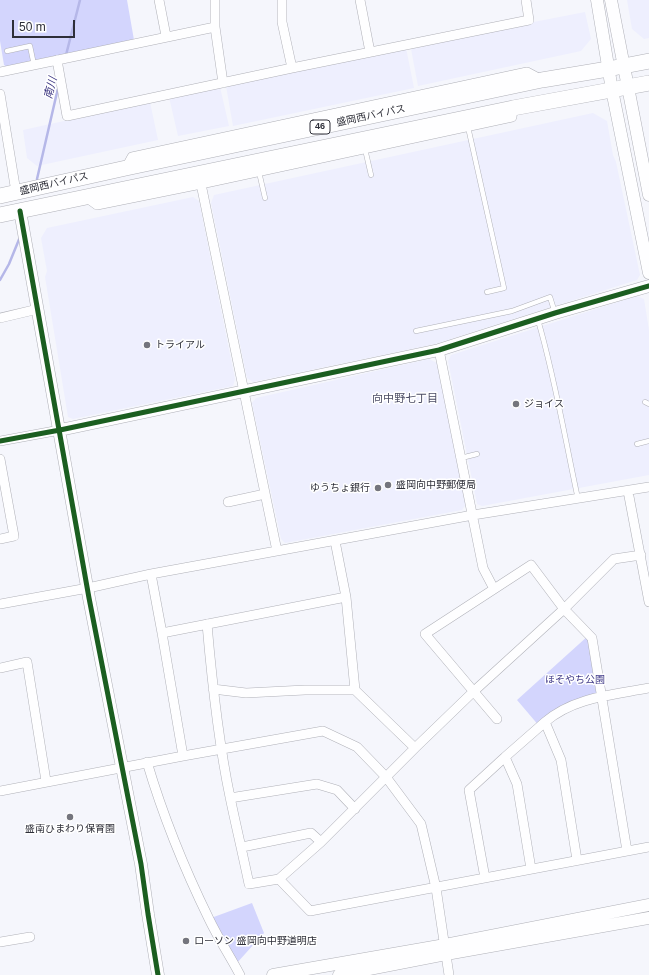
<!DOCTYPE html>
<meta charset="utf-8">
<style>
body{margin:0}
#map{position:relative;width:649px;height:975px;overflow:hidden;background:#f5f6fc;font-family:Helvetica,sans-serif}
canvas{display:block}
.scale{position:absolute;left:12px;top:20px;width:63px;height:18px;box-sizing:border-box;border:2px solid #2e2f39;border-top:0;padding-left:5px;font-size:12px;line-height:14px;white-space:nowrap;color:#2e2f39;-webkit-text-stroke:3px #fff;paint-order:stroke}
</style>
<div id="map">
<canvas width="649" height="975"></canvas>
<div class="scale">50 m</div>
</div>
<script>
const g = document.querySelector('canvas').getContext('2d');
g.lineJoin = 'round';
function fill(path, color) { g.fillStyle = color; g.fill(path, 'evenodd'); }
function trace(path, color, width, dash) { g.strokeStyle = color; g.lineWidth = width; g.lineCap = dash ? 'butt' : 'round'; g.setLineDash(dash || []); g.stroke(path); }
function write(font, color, halo, rows, align = 'center') {
  g.font = font + ' Helvetica,"Noto Sans JP",sans-serif'; g.lineWidth = 3; g.setLineDash([]); g.textBaseline = 'middle'; g.strokeStyle = halo; g.fillStyle = color; for (const [text, x, y, turn = 0] of rows) {
    g.save(); g.translate(x, y); g.rotate((+turn || 0) * Math.PI / 180); g.textAlign = isNaN(turn) ? turn : align; if (halo) g.strokeText(text, 0, 0); g.fillText(text, 0, 0); g.restore();
  }
}
fill(new Path2D(`
 M627 0H649V38L644 39 632 29Z
 M585 12 591 39 581 51 418 86 411 49 482 32Z
 M406 48 414 88 233 126 226 86Z
 M220 87 229 126 178 136 169 97Z
 M150 102 158 140 37 166 27 158 23 130Z
 M593 113 607 121 613 155 616 162 640 275 637 280 435 344 253 382 247 378 211 203 214 195Z
 M193 197 199 201 235 379 233 386 73 419 68 417 45 277 47 271 41 238 47 228Z
 M637 296 644 299 649 330V475L482 506 477 504 448 361 451 355Z
 M429 359 437 363 466 504 462 510 285 543 281 539 252 403 256 398Z`), '#eeeffe');
fill(new Path2D(`
 M0 0H127L134 40 7 67 4 65 0 41Z
 M589 635 602 697 595 698 540 727 517 700Z
 M252 903 264 933 236 964 211 918Z`), '#d3d5fd');
trace(new Path2D(`
 M66 55 80 0
 M37 179 58 88
 M0 280 9 264 20 237`), '#b5b7e8', 2.5);
const service = new Path2D(`
 M7 51 30 46 34 65
 M468 127 504 288 487 292
 M365 149 371 175
 M259 172 265 198
 M538 320C555 378 565 439 578 499
 M416 331 512 311 550 297 555 313
 M645 402 649 404
 M637 444 649 441
 M461 458 477 454`);
const minor = new Path2D(`
 M159 0 166 36
 M215 0V27L223 83
 M282 0V22L292 68
 M360 0 370 52
 M57 60 67 116 292 68 529 20 526 0
 M0 72 215 27
 M0 94 16 192
 M126 168 132 157 527 72 542 80
 M201 184 277 551
 M86 197 97 205 201 184 512 117 513 108
 M0 318 38 309
 M439 350 483 568 494 589
 M0 441 60 430
 M0 459 14 536 0 539
 M628 491 649 602
 M228 502 265 494
 M335 541 346 597 355 690 415 748 473 692 564 609 614 559 641 555
 M151 574 162 633 346 597
 M0 604 88 588 151 574 473 515 649 487
 M0 668 27 662 46 781
 M213 689 246 693 305 690H355
 M497 719 425 634 531 565 564 609 592 638 627 851
 M415 748 386 777 421 824 436 888 449 975
 M183 756 323 731 357 747 386 777 321 842 279 879 249 884C243 855 236 826 230 797 218 740 212 682 207 624
 M147 762C163 816 184 868 209 919 218 938 230 956 240 975
 M0 791 183 756 162 633
 M230 798 317 784 337 790 355 809
 M242 847 311 833 321 842
 M577 860 561 760 545 722C574 697 613 695 649 688
 M531 869 517 784 505 757 545 722
 M485 878 469 790 505 757
 M279 879 310 911 649 847
 M0 942 30 937`);
const tertiary = new Path2D(`
 M597 0 612 90 649 273
 M611 0 649 195
 M20 211 89 598 141 864 148 914 158 975
 M60 430 439 350 555 313 649 286
 M273 975 445 945 649 905
 M339 975 446 954 649 918`);
const trunk = new Path2D(`
 M0 196 126 168 542 80 608 69 649 61
 M0 215 513 108 649 83`);
trace(service, '#b0b1b8', 5.5);
trace(minor, '#b0b1b8', 10);
trace(tertiary, '#b0b1b8', 13);
trace(trunk, '#b0b1b8', 16);
trace(service, '#fefeff', 4.5);
trace(minor, '#fefeff', 9);
trace(tertiary, '#fefeff', 12);
trace(trunk, '#fefeff', 15);
trace(new Path2D(`
 M20 211 89 598 141 864 148 914 158 975
 M0 441 60 430 439 350 555 313 649 286`), '#1b5e20', 5);
for (const [x, y, r, color] of [
 [147,345,4,"#74757d"],
 [516,404,4,"#74757d"],
 [388,485,4,"#74757d"],
 [378,488,4,"#74757d"],
 [70,817,4,"#74757d"],
 [186,941,4,"#74757d"]
]) { const dot = new Path2D(); dot.arc(x, y, r, 0, 2 * Math.PI); g.fillStyle = color; g.fill(dot); trace(dot, '#fff', 1.5); }
for (const [x, y, w] of [
 [320,127,20]
]) { const box = new Path2D(); box.roundRect(x - w / 2, y - 7, w, 14, 3); g.fillStyle = '#fff'; g.fill(box); trace(box, '#2e2f39', 1); }
write('bold 9px', '#2e2f39', null, [
 ["46",320,127]
]);
write('10px', '#2e2f39', '#fff', [
 ["盛岡西バイパス",371,116,-12],
 ["盛岡西バイパス",54,184,-13]
]);
write('10px', '#2e2f39', '#fff', [
 ["トライアル",155,345],
 ["ジョイス",524,404],
 ["盛岡向中野郵便局",396,485],
 ["ゆうちょ銀行",370,488,"right"],
 ["盛南ひまわり保育園",70,829,"center"],
 ["ローソン 盛岡向中野道明店",194,941]
], 'left');
write('10px', '#3f3988', '#fff', [
 ["ほそやち公園",575,680]
]);
write('italic 11px', '#38327f', '#fff', [
 ["南川",51,88,-76]
]);
write('11px', '#4c4d65', '#fff', [
 ["向中野七丁目",405,399]
]);
</script>
